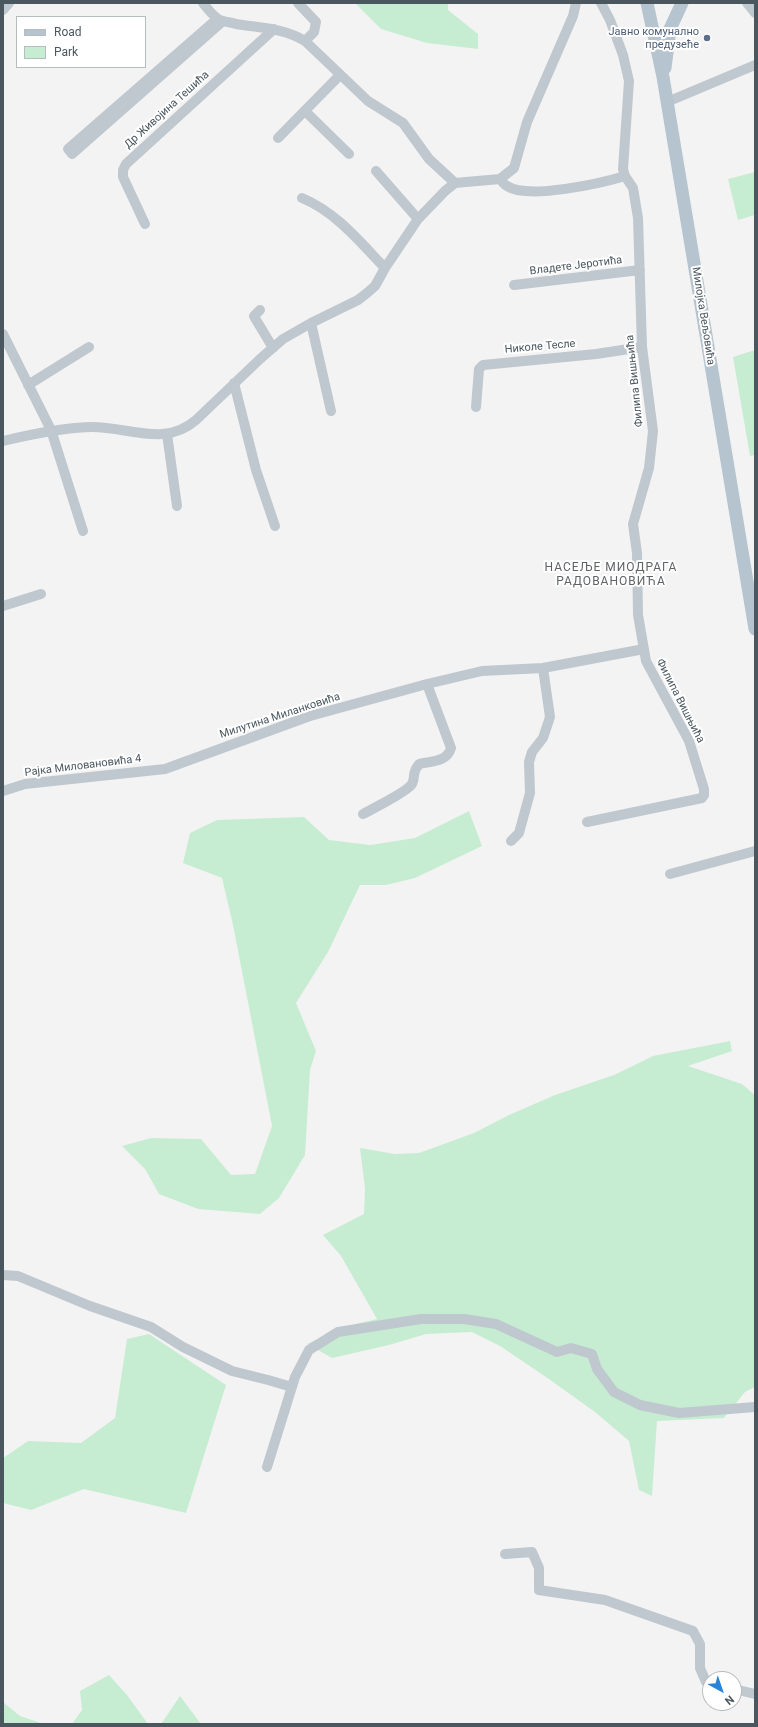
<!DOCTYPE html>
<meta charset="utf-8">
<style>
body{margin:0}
#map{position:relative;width:758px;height:1727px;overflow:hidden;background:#f4f3f3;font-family:Roboto,sans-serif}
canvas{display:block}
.frame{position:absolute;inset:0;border:4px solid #4b575f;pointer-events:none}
.legend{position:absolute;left:16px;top:16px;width:130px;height:52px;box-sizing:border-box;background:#fff;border:1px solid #b7bcbf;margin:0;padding:5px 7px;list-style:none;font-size:12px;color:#4b575f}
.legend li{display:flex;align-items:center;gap:8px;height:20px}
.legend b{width:20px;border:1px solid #b7bcbf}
.north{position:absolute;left:702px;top:1671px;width:40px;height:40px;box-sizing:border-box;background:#fff;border:1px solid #b7bcbf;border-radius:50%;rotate:140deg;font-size:11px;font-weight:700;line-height:16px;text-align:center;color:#4b575f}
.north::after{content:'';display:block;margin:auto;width:14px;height:18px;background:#2984d8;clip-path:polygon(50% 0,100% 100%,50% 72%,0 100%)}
</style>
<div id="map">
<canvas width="758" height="1727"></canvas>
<div class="frame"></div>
<ul class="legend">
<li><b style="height:5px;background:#b5c4ce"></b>Road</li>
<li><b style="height:11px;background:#c6edd2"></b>Park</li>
</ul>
<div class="north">N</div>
</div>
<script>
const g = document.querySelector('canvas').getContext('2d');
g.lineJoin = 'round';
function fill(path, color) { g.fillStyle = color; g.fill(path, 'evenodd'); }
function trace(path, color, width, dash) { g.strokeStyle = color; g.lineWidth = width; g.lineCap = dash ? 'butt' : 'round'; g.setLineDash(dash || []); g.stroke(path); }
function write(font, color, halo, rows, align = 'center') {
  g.font = font + ' Roboto,sans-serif'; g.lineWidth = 4; g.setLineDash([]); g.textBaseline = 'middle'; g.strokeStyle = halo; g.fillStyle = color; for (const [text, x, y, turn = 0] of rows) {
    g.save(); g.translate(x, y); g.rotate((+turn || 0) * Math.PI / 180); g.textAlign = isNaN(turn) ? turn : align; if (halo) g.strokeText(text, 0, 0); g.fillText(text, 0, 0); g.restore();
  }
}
fill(new Path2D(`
 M355 3H448V10L478 34V49L427 43 381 29Z
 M755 172V215L738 220 728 179Z
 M755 350V455L750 456 733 357Z
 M469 811 482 846 415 878 386 885H360L328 952 296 1003 316 1051 310 1070 305 1155 279 1198 260 1214 198 1209 159 1194 145 1169 122 1146 151 1138 201 1139 231 1175 255 1174 272 1126 233 925 222 878 183 863 190 833 217 820 304 817 329 840 370 845 415 838Z
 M730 1041 732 1051 688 1066 742 1084 755 1095V1387L745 1392 724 1418 657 1421 652 1496 639 1490 629 1441 595 1412 546 1377 500 1346 472 1332 426 1334 389 1345 332 1358 307 1344 343 1327 377 1319 341 1256 323 1235 364 1214 365 1188 360 1148 395 1154 419 1153 474 1133 509 1115 555 1095 614 1075 653 1056Z
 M149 1334 226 1385 186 1513 84 1489 31 1510 3 1503V1458L28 1441 81 1443 115 1418 127 1339Z
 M109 1675 127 1695 148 1724H72L82 1710 80 1691Z
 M180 1696 201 1724H161Z
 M3 1702 20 1716 44 1724H3Z`), '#c6edd2');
trace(new Path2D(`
 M203 3C207 8 212 15 218 19 223 22 230 22 236 24 260 28 284 28 305 41L368 101 403 123 429 159 455 183
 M298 3 316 22 314 32 305 41
 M747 3 755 13
 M3 10 9 3
 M217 19 68 149 72 154 223 21
 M667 102 755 65
 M306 112 349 154
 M278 138 340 75
 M376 171 418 219
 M500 179C502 181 504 185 507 186 528 200 602 183 625 176
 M302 198C336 212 360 242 385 268
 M145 224 123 177V170L126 164 274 29
 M514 285 640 270
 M260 310 254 316 255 318 273 348
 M311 323 331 411
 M3 334 51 430 83 531
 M234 383 256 470 275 526
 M28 385 89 347
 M476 407 479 369 483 365 596 354 642 347
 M167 434 177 506
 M3 441C32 434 60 428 90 427 128 426 164 448 196 420L260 359 283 339 311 323 358 300 367 293 375 286 385 268 418 219 445 191 455 183 500 179 514 168 527 122 573 16 576 3
 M3 606 41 594
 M3 791 25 784 165 769 310 716 427 684 482 671 543 668 644 649
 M363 814C372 809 407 792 412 784 416 776 411 774 419 764 432 761 447 762 451 748L427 684
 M587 822 702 798 704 795V789L689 741 646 661 638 615 637 553 633 524 649 468 653 431 642 347 638 218 633 188 625 176 623 169 629 81 623 55 610 20 601 3
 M511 841 519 833 530 793 529 762 532 752 543 738 550 717 543 668
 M670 874 755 851
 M3 1275 18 1276 90 1306 151 1327 183 1347 232 1371 268 1380 292 1387
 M267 1467 295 1377 309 1350 338 1332 421 1319H464L496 1324 557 1352 571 1348 592 1354 597 1369 614 1392 640 1405 679 1413 755 1407
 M505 1554 532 1552 539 1568V1590L605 1600 693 1631 700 1644V1668L706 1682 710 1683
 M734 1689 755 1694`), '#bfc8ce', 10);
trace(new Path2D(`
 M647 3 663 77 755 629
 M665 68 670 29 682 3`), '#b5c4ce', 13);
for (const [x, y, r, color] of [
 [707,38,4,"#5c6f8a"]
]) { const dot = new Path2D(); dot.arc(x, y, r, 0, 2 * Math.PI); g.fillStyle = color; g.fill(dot); trace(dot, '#fff', 1.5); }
write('11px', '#4e5e75', '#fff', [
 ["Јавно комунално",699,32],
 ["предузеће",699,45]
], 'right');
write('11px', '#4b575f', '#fff', [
 ["Др Живојина Тешића",167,110,-42],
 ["Владете Јеротића",576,266,-7],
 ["Милојка Вељовића",703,316,81],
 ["Николе Тесле",540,347,-5],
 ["Филипа Вишњића",635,381,-96],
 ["Филипа Вишњића",680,701,63],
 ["Милутина Миланковића",280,716,-18],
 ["Рајка Миловановића 4",83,766,-7]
]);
g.letterSpacing = '1px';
write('12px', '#5f6367', '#fff', [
 ["НАСЕЉЕ МИОДРАГА",611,568],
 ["РАДОВАНОВИЋА",611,582]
]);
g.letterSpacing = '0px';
</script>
